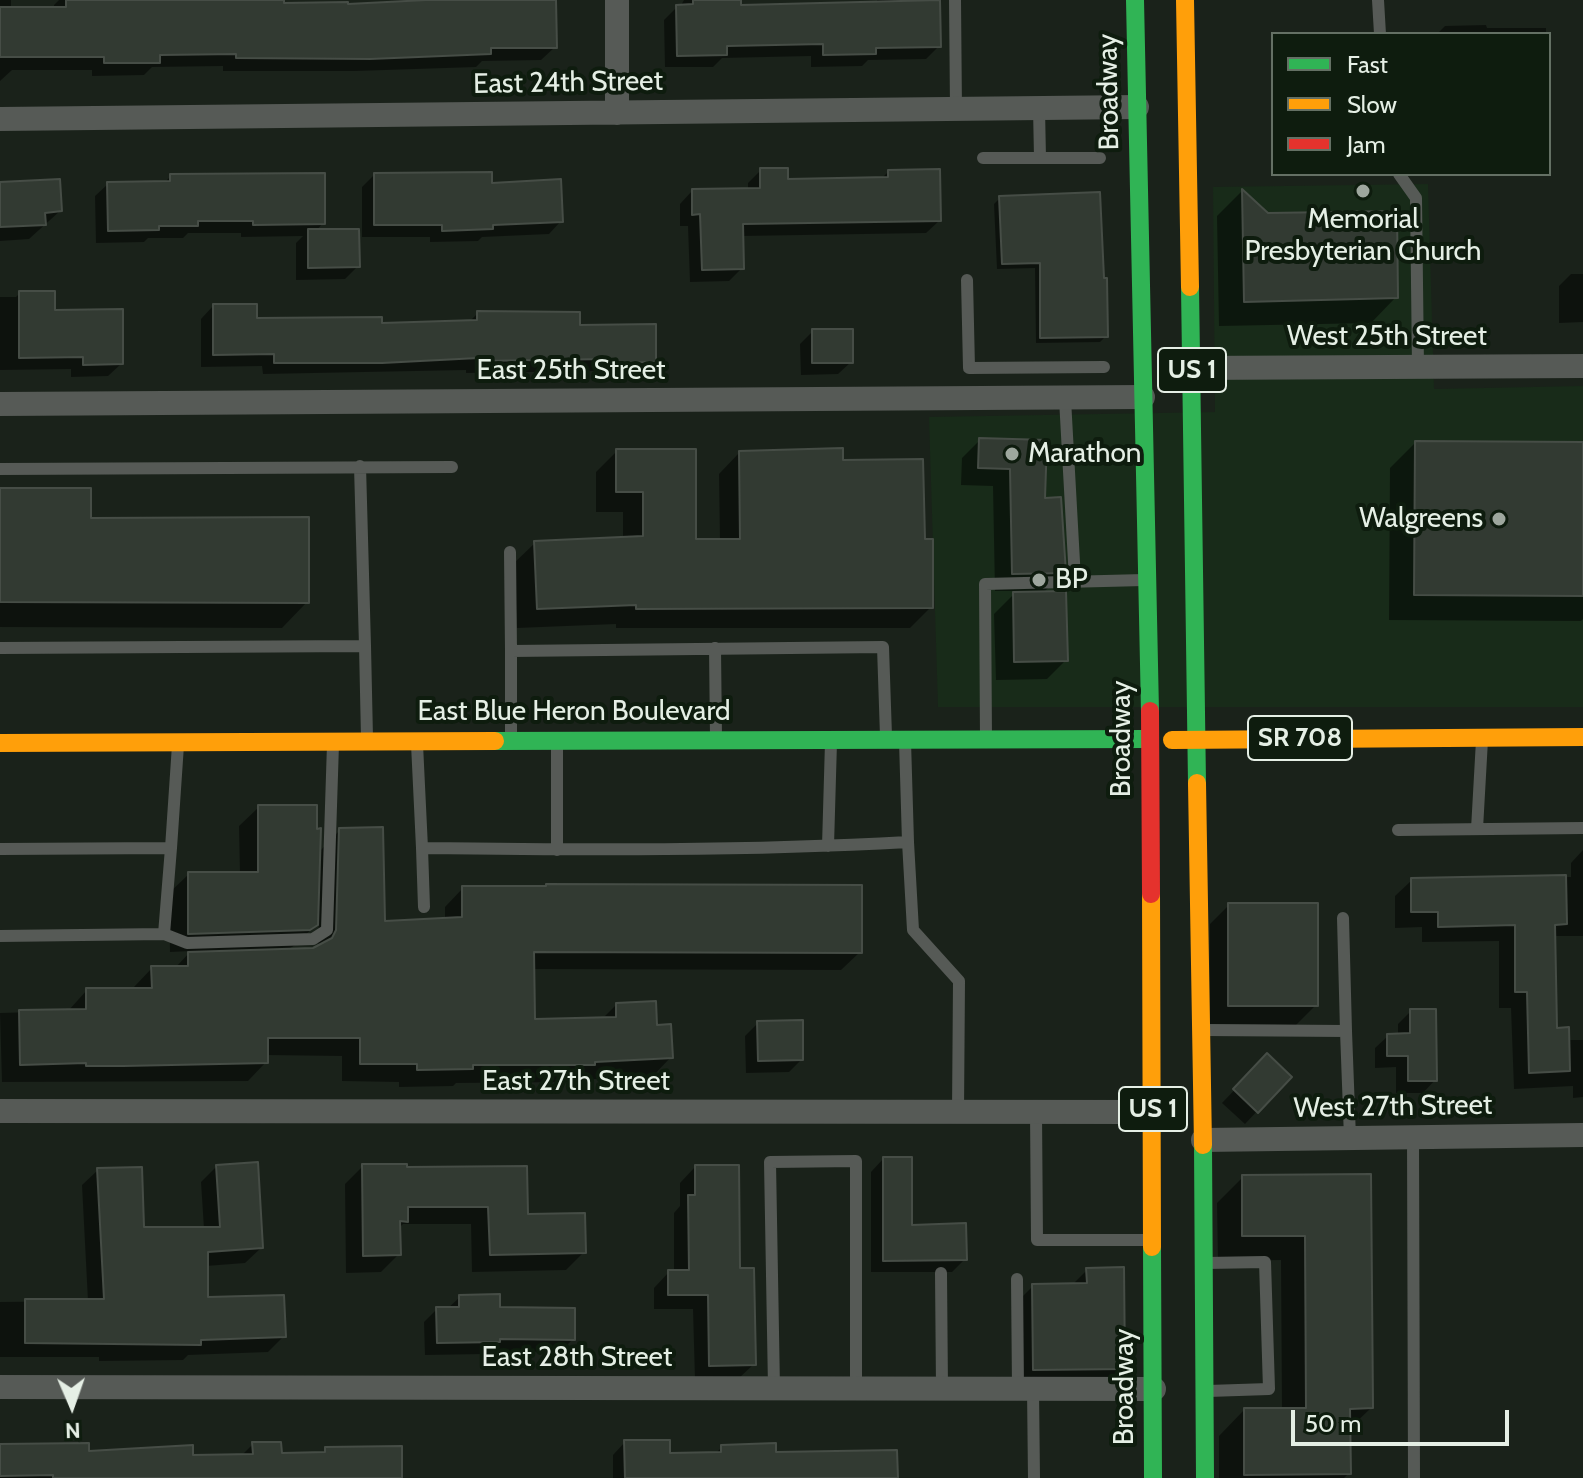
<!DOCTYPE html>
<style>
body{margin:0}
#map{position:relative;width:1583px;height:1478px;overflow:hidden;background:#1a221a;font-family:Cabin,sans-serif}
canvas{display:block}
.legend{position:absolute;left:1271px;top:32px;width:280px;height:144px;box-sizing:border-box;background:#0e1c0e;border:2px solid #647064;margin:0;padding:10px 14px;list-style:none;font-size:24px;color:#e5efe5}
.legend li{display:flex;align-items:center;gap:16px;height:40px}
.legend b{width:40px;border:2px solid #647064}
.north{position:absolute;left:32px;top:1366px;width:80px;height:80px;-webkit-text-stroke:6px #0e1c0e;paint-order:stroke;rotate:178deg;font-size:22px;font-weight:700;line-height:32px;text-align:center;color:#e5efe5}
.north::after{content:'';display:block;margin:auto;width:28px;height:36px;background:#e5efe5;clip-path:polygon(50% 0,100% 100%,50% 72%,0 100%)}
.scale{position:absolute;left:1291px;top:1410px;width:218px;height:36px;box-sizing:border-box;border:4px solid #e5efe5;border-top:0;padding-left:10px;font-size:24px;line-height:28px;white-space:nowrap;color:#e5efe5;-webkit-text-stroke:6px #0e1c0e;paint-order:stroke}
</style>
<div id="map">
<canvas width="1583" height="1478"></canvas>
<ul class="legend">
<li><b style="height:10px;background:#30b455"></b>Fast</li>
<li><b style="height:10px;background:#ff9f0a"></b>Slow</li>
<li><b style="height:10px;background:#e5322d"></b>Jam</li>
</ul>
<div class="north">N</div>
<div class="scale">50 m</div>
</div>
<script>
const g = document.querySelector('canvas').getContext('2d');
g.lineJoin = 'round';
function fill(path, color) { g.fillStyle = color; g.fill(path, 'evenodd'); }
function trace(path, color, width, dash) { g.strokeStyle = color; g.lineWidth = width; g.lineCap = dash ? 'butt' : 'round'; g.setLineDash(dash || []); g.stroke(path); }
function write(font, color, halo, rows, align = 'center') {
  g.font = font + ' Cabin,sans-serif'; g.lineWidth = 8; g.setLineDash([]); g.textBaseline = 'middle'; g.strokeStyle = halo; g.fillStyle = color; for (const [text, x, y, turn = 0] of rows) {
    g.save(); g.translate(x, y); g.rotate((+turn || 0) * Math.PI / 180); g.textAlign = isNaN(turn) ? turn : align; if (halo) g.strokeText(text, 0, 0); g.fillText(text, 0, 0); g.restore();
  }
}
fill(new Path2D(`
 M1428 184 1434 389 1583 386V707H938L929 417 1215 412 1213 187Z`), '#182b19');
fill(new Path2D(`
 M0 0H11V9H54V5L59 0H221L346 4V6L482 0H554L555 47 541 60 482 61 476 67 355 71H223V66L152 67 144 75 92 76V70H12L0 81Z
 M684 0H739V7L877 4V0H938L939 46 926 59 868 60 862 66 811 67V56L722 58 713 67H665L664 20 677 7H680Z
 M1486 25 1487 28H1546V34H1437L1445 26Z
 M761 170 786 181 881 179 888 172 939 221 926 233 741 236 742 268 729 281 690 282 688 226H680V204L692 191 748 190V183Z
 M374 175 490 185 561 221 549 234 482 237 478 241 430 242V237H362V187Z
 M171 176 323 223 316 231 358 266 345 279 296 280V243L303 236 241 237V233H188L183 238H148L144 242 96 243 95 196 108 184 164 183Z
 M0 184 60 211 29 239 0 241Z
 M1242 191 1267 215 1396 297 1371 323 1219 326 1217 216Z
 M1000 198 1106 336 1100 342 1036 343 1035 268 997 269 994 204Z
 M1571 274H1583V322L1559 323V286Z
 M20 293 53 312 121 364 108 376 71 377V369L0 370V297H16Z
 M213 306 255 320 380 325 468 323 478 313 578 327 654 361 642 374H595V371L466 373V370L263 374 262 366 201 367V319Z
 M813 331 851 362 838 374 801 375 800 344Z
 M980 440 1042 500 1064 572 1042 594 1066 660 1047 679 996 680 994 614 1017 591H995L993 486 961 485 962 458Z
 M1415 443 1583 444V619L1581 621 1389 620 1390 468Z
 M617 451 694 541H720L719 474 739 453 841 462 923 541 931 607 910 628H616V624L517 628 514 563 535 543 623 539V512H596V472Z
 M0 490 89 520 307 602 282 628 0 627Z
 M259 807 319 852 340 830 383 923 445 920V907L463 888 860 952 841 970 533 969V1021L602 1019 616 1005 655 1028 671 1057 653 1076 577 1080 574 1082 456 1083 453 1086 399 1087V1082L342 1081V1056L266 1055V1062L248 1081 2 1082 0 1013 68 1011 87 990H134V987L152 968H175L191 951 170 952 169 893 189 874H240L239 826ZM319 921 318 949 287 950 297 944Z
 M1583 850V936H1553L1555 1030 1567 1040H1583V1097L1573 1098V1086L1514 1089 1511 1008H1499V941L1422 942V927L1395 928V896L1412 880 1571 877V863Z
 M1229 905 1316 1005 1296 1025 1210 1024V924Z
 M1411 1011 1435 1080 1423 1093H1396V1067L1375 1068V1048L1388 1036H1398V1024Z
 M758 1023 801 1060 789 1072 746 1073 745 1036Z
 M1267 1056 1289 1077 1245 1124 1222 1103Z
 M883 1159 910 1227 965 1259 952 1272H871V1172Z
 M217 1166 261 1248 245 1263 206 1266V1299L284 1336 268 1352 188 1355 183 1360 99 1361V1357H0V1302L88 1301 82 1185 98 1170 142 1229H204L201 1182Z
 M363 1166 405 1169 526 1216 584 1252 566 1270 472 1272 471 1224H403L398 1229 399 1254 381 1272 346 1273 345 1184Z
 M695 1167 738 1270 754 1364 738 1379 695 1380 693 1309H654V1288L669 1272H674V1213L680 1206V1183Z
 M1369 1176 1371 1408 1348 1430 1349 1473 1344 1478H1219V1436L1244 1410H1282L1281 1260 1218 1261 1217 1203 1243 1177Z
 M1087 1270 1123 1368 1103 1388H1015L1014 1305 1033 1286 1072 1285Z
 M460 1297 498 1309 573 1339 560 1352 488 1351 485 1354 425 1355 424 1322 437 1309H447Z
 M625 1442 668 1455 715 1454 722 1447 896 1478H613V1455Z
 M253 1444 280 1455 321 1454 326 1449 400 1478H0V1445L87 1453 192 1457 241 1456Z`), '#0007');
const building = new Path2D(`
 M66 0H284V3L348 2V4L426 0H556L557 48H491V54L370 59 236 58V54L160 55V63H104V57H0V7H66Z
 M693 0H741V5L940 0 941 47 876 48V54L823 55V44L727 46V55L677 56 676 5 693 4Z
 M760 168H788V179L888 177V170L940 169 941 221 743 224 744 269 702 270 700 214 692 215V189L760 188Z
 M492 172V183L561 179 563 222 493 225V229L442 231V225H374V173Z
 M325 173V224L253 225V221H198V226H159V230L108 231 107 182 170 181V174Z
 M60 179 62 211 45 213 46 225 0 227V182Z
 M1242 189 1268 213 1397 211 1398 298 1244 302Z
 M1100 192 1104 278H1107L1108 337 1040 338V263L1002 264 999 196Z
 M308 229H359L360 267 308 268Z
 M19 291H55V310L123 309V364L83 365V357L19 358Z
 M213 304H257V318L382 317V323L477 320V311L580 312V325L656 324V362L607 363V359L478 361V358L382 363H274V354L213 355Z
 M812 329H853V363H812Z
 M979 438 1047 440 1045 498 1061 497 1066 573 1012 574 1010 469 978 468Z
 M1415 441 1583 442V596L1414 595Z
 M843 448V460L923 459 925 539H933V608L636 609V605L537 609 534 541 643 536V492H616V449H696V539H740L739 451Z
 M0 488H91V518L309 517V603L0 602Z
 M1066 591 1068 661 1014 662 1013 592Z
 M258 805H317V829L321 828 318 925 310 930 188 934V872H258Z
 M383 827 385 921 462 917V886H546V884L862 885V953L534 952 535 1019 616 1017V1003L656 1001 657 1025 671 1024 673 1058 595 1062V1065H473V1069L417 1070V1064H360V1038H268V1063L123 1066H86V1063L20 1065 19 1010 86 1009V988H152L151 966H188V952L313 948 332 938 336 930 339 828Z
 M1566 875 1567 924 1555 925 1557 1028 1569 1027 1570 1071 1529 1073 1527 992H1515V925L1438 927V912H1411V878Z
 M1228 903H1318V1006H1228Z
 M1410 1009H1436L1437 1081H1408V1056H1387V1034L1410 1033Z
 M803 1020V1060L758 1061 757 1021Z
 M1267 1053 1292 1077 1258 1113 1233 1089Z
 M883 1157H912V1225L966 1223 967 1260 883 1261Z
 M258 1162 263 1248 208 1252V1297L284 1295 286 1337 201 1340V1345L25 1343V1299H104L97 1168 142 1167 144 1227H220L216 1165Z
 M362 1164H407V1167L527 1166 528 1214 585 1213 586 1253 490 1255 488 1207H408V1222L400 1221 401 1255 363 1256Z
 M695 1165H739L740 1268H754L756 1365 709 1366 708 1295H668V1270H689L688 1195H695Z
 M1371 1174 1373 1408 1350 1409 1351 1474 1244 1475V1408H1306L1305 1236H1242V1175Z
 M1124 1267 1125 1369 1033 1370 1032 1284 1087 1283 1086 1268Z
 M500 1294V1307L575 1308V1340L500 1339V1342L437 1343 436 1307H459V1295Z
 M624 1440H670V1453L721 1452V1445L776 1443V1452L897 1450 898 1478H625Z
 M252 1442H281L282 1453 325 1452V1447L402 1446V1478H53V1475L0 1476V1444L89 1443V1451L193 1445V1455L253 1454Z`);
fill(building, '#323a32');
trace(building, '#464d46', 2);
trace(new Path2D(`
 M955 0 956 109
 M1378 0 1380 34
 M1039 108 1040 158
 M983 158H1100
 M1399 174 1416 198 1418 367
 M967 280 969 368 1104 367
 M1065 399 1075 580
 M360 466 365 646
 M0 469 452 467
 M510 552 511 651 883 647 886 736
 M0 648 365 646 367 738
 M715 648 716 737
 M511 651V739
 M986 739 985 584 1144 580
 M905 741 908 842
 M417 744 422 848C584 850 746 851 908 842L913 930 959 981 958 1112
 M557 745V850
 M1477 829 1482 740
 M1398 830 1583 828
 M828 846 831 742
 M171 848 178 745
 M422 848 424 907
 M0 849 171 848 164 934 0 936
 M1343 918 1346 1031
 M164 934 187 943 313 939 327 930 333 744
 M1204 1030 1346 1031 1350 1138
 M1036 1112 1037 1240H1150
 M1413 1137 1414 1478
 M1206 1263 1265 1262 1269 1389 1208 1391
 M941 1273 942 1389
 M1017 1279 1018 1389
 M774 1388 770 1162 856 1161V1389
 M1033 1389 1034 1478`), '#565a56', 12);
trace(new Path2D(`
 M617 0V113
 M0 119 1137 107
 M1192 368 1583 366
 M0 404 1143 397
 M0 1111 1153 1112
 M1203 1140 1583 1135
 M0 1387 1154 1389`), '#565a56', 24);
trace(new Path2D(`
 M1135 0 1150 711
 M1190 287 1197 783
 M495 741 1149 739
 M1203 1145 1205 1478
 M1152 1247 1153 1478`), '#30b455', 18);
trace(new Path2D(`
 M1185 0 1190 287
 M1172 740 1583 737
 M0 743 495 741
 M1197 783 1203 1145
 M1151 894 1152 1247`), '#ff9f0a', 18);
trace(new Path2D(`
 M1150 711 1151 894`), '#e5322d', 18);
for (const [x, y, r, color] of [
 [1363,191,8,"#9ea79e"],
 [1012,454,8,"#9ea79e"],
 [1499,519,8,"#9ea79e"],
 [1039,580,8,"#9ea79e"]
]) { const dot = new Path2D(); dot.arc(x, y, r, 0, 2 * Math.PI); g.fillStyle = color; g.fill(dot); trace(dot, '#0e1c0e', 3); }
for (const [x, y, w] of [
 [1192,370,68],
 [1300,738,104],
 [1153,1109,68]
]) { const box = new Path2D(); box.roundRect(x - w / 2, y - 22, w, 44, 6); g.fillStyle = '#0e1c0e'; g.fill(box); trace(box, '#e5efe5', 2); }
write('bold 26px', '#e5efe5', null, [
 ["US 1",1192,370],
 ["SR 708",1300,738],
 ["US 1",1153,1109]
]);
write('28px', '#e5efe5', '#0e1c0e', [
 ["East 24th Street",568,83,-1],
 ["Broadway",1109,92,-91],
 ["West 25th Street",1387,337],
 ["East 25th Street",571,371],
 ["East Blue Heron Boulevard",574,712],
 ["Broadway",1122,739,-90],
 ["East 27th Street",576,1082],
 ["West 27th Street",1393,1107,-1],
 ["East 28th Street",577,1358],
 ["Broadway",1125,1387,-90]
]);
write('28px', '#e5efe5', '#0e1c0e', [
 ["Memorial",1363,220,"center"],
 ["Presbyterian Church",1363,252,"center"],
 ["Marathon",1028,454],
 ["Walgreens",1483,519,"right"],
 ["BP",1055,580]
], 'left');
</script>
